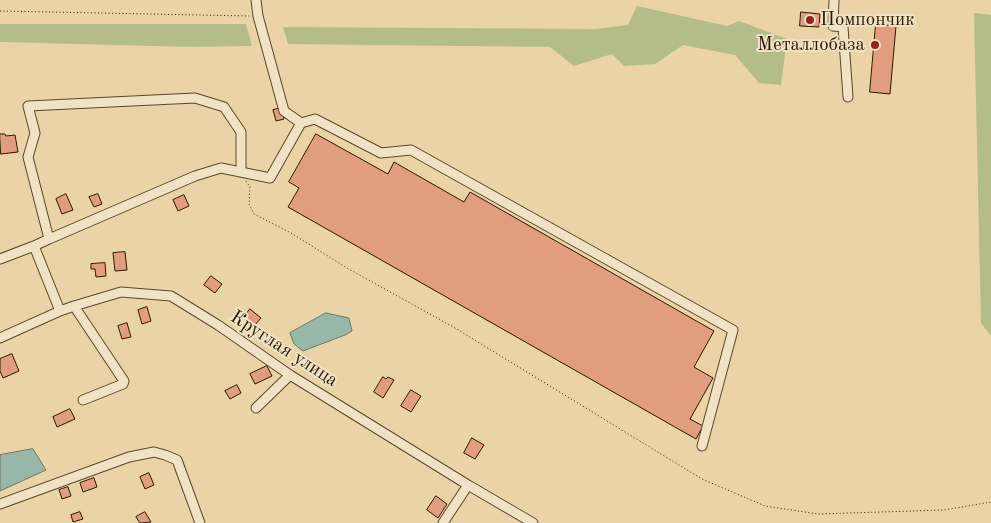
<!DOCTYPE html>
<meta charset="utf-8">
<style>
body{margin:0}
canvas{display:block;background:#e9d3a7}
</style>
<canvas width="991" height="523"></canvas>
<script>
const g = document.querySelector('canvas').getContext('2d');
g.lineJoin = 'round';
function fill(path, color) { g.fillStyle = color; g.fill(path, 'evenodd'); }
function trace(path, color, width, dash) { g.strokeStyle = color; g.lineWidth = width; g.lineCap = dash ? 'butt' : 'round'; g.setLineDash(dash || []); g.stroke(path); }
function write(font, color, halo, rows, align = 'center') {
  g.font = font + ' "Old Standard TT",serif'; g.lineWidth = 4; g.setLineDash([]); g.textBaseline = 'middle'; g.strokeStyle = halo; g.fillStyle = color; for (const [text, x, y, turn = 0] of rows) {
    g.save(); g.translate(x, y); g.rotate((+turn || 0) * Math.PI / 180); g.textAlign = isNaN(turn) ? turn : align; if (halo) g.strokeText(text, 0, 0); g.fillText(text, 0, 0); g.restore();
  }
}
fill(new Path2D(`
 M637 6 727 26 739 21 787 39 781 85 759 83 735 55 683 45 655 64 624 66 612 54 574 66 550 47 288 44 283 27 595 29 628 25Z
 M974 13 991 15V336L981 323Z
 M0 24H246L252 46 193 47 0 42Z`), '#b4bd89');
const water = new Path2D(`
 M326 313 349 318 352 331 345 335 303 351 294 344 290 333Z
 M33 449 46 470 0 491V455Z`);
fill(water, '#97b8a8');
trace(water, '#6c7865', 1);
const building = new Path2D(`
 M801 12 820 14 819 27 800 26Z
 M876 24 896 26 890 94 870 92Z
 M281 108 284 119 276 121 273 110Z
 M0 134H5L6 136 15 135 18 152 1 154Z
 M316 134 388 174 394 162 464 202 470 192 714 331 694 367 713 378 690 419 703 426 696 439 288 207 299 188 289 182Z
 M66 194 73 210 62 214 56 199Z
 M98 194 102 204 94 207 89 197Z
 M184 195 189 206 178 211 173 200Z
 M125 252 127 270 115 271 113 253Z
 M105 263 106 276 96 277 95 269H91V264Z
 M211 276 222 284 215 293 204 285Z
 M147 307 151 321 142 324 138 310Z
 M250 309 261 318 254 326 244 318Z
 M127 323 131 337 122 339 118 326Z
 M12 354 19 371 3 378 0 371V359Z
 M267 366 272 376 255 384 250 374Z
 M383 377 386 379 388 377 394 380 383 398 374 392Z
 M237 385 241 393 230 399 225 391Z
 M411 390 421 396 411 412 401 406Z
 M70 409 75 419 57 427 53 417Z
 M472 438 484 445 475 459 464 453Z
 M149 473 154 485 145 489 140 477Z
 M94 478 97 487 83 492 80 483Z
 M68 487 71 496 62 499 59 490Z
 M436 496 447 504 438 518 427 510Z
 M80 512 83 519 73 522 71 515Z
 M145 512 151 522 140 523 136 517Z`);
fill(building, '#e29d80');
trace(building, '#2b1900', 1);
const minor = new Path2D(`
 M256 0 258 16 284 111 301 123
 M834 0 833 26 843 27 848 97
 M49 239 28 157 35 133 28 106 195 98 224 107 241 132V172
 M34 246 60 311
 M0 259 34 246 49 239 195 176 221 168 270 178 301 123 315 119 381 153 411 150 733 330 702 446
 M74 306 124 381 123 384 83 400
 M0 338 60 311 74 306 121 292 171 296 218 325 290 375 468 485 533 523
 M256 408 290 375
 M0 504 129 457 154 452 165 455 177 460 200 523
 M443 523 468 485`);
trace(minor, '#5a482a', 11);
trace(new Path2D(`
 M0 11 249 16
 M246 181 250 187 249 204 254 214 291 233 347 268 455 328 702 479 765 506 818 514 944 510 991 502`), '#2b1900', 1, [1, 2.5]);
trace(minor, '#f1e2c6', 9);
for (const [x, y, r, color] of [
 [810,20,5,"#8f2418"],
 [875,45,5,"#8f2418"]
]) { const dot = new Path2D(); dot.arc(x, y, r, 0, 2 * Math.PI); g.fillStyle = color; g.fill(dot); trace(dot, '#f1e2c6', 2); }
write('19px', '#2b1900', '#f1e2c6', [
 ["Помпончик",820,20],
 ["Металлобаза",865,45,"right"]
], 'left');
write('19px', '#2b1900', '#f1e2c6', [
 ["Круглая улица",284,349,33]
]);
</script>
